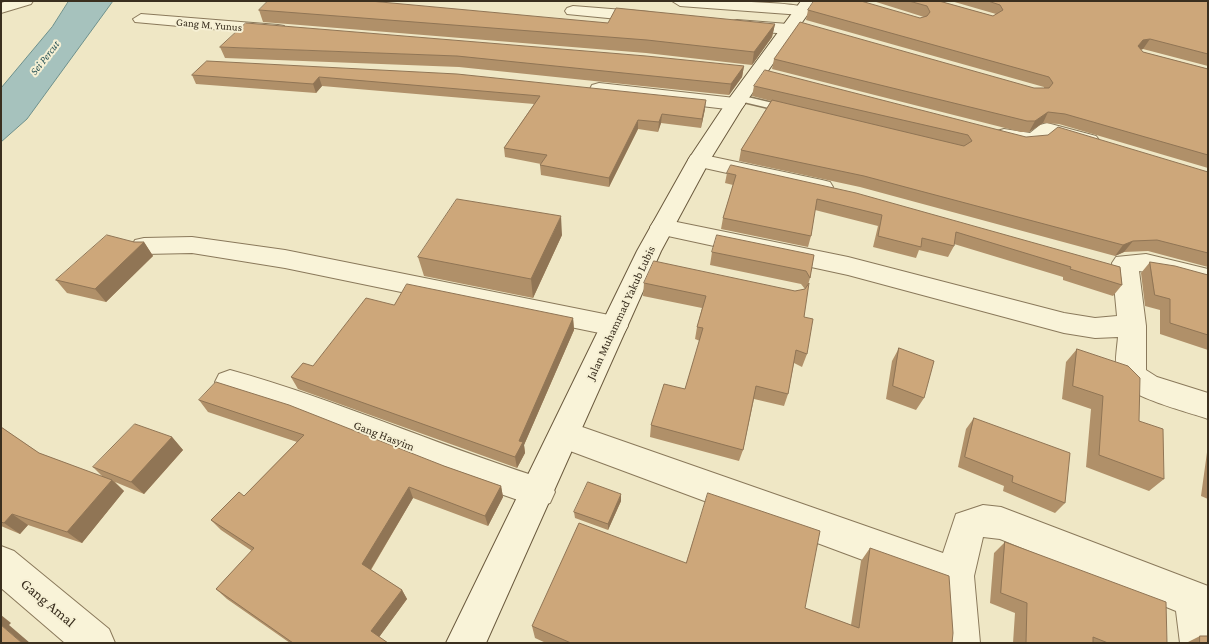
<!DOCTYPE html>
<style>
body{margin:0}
#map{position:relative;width:1209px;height:644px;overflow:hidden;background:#efe7c5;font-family:"Crimson Pro",serif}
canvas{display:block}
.frame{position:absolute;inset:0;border:2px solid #3a2f1f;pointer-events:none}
</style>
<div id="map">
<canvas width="1209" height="644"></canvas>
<div class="frame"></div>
</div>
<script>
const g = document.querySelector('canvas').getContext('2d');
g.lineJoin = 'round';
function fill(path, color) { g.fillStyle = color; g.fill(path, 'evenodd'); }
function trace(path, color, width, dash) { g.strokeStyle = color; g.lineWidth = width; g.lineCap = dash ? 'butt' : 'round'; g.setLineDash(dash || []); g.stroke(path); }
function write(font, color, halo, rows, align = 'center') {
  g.font = font + ' "Crimson Pro",serif'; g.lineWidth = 4; g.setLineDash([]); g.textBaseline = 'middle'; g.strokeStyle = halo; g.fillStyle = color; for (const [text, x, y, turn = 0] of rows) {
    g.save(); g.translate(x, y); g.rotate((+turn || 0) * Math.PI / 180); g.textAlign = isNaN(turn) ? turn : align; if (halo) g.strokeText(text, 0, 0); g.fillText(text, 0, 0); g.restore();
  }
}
const water = new Path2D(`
 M69 1H113L27 119 1 142V88L52 27Z`);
fill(water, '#a6c2bd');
trace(water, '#6d908c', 1);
const lane = new Path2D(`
 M739 95 794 108 796 110 790 113 735 100V96Z`);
const street = new Path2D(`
 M7 1H33L31 4 1 13V3Z
 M672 1C692 1 802 0 810 10L802 15 680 6Z
 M573 6 649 12 657 17 649 22 567 14 565 11 567 8Z
 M141 14 278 25 284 26 286 30 284 34 278 35 135 22 133 19Z
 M737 20 788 24 794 25 796 29 794 33 788 34 731 29 729 25 731 21Z
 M599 83 735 98 742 100 745 104 742 108 735 110 592 93 590 89 592 85Z
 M1047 123 1096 136 1099 140 1096 144 1089 146 1051 136C1035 151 1017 144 997 139L994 135 997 131 1004 129 1030 133 1040 125Z
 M699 154 822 180 830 182 833 187 830 192 822 194 691 165 688 160 691 155Z
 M662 219 848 257 1064 313 1095 318 1117 316 1112 263 1116 257 1146 254 1208 269V287L1166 275 1139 271 1146 326V370L1157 377 1208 393V419C1189 412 1122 396 1117 377 1114 365 1117 349 1118 337L1095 338 1064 333 848 275 654 233 650 227 654 221Z
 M192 237 285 250 614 316 624 319 628 326 624 333 614 336 285 268 192 253 144 254 135 252 132 246 135 240 144 238Z
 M230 370C335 399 434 444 538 477L550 481 555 492 550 503 538 507 449 476 297 415 219 390 215 382 219 374Z
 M565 421 943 553 956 514 983 505 1001 507 1208 586V643H1180L1176 611 1000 539 983 537 974 576 980 643H940L938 588 554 445 549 435 554 425Z
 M1 546 14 551 109 629 115 643H65L1 588Z`);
const secondary = new Path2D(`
 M801 1H817L744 105 710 160 661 251 486 643H446L637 251 688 160 728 100Z`);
trace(lane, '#8a795b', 3);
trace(street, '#8a795b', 2);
trace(secondary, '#6b5a3e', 2);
fill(lane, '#f9f3d8');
fill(street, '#f9f3d8');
fill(secondary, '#f9f3d8');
fill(new Path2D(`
 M873 1H939L993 16 996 14 951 1H1208V66L1143 49 1141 50 1143 52 1208 69V168L1059 124 1043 123 1029 132H1021L772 69 774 59 1034 88H1044V87L806 20 808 10 920 18 924 17Z
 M259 10 608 23 775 24 772 37 752 65 646 53 263 22Z
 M220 47 744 66 742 77 729 95 459 67 225 58Z
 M207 61 705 109 701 128 661 123 658 132 638 129 609 187 541 175 540 165 541 164 505 157 504 148 534 104 322 86 316 93 196 84 192 75Z
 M754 86 1208 172V267L1148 251 1124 252 1115 256 860 187 739 161 741 150 771 101 752 96Z
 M727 173 1120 267 1122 285 1113 296 1063 280V277L954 244V246L948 257 919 250 916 258 873 247 878 226 815 210 811 236 808 247 721 229 723 218 733 185 725 183Z
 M562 235 533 298 424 276 418 257Z
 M134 242H144L153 256 106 302 67 293 56 280Z
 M712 252 814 255 810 278 808 285 804 317 807 354 802 367 794 363 788 394 784 406 754 399 743 450 739 461 650 437 651 425 685 389 700 341 695 339 697 327 702 308 643 296 644 283 795 291 805 289 801 284 710 265Z
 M1150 262 1208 275V350L1160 334V310L1145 306 1141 273Z
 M394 305 573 318 574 330 524 445 525 453 517 468 298 389 291 377 313 366Z
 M899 348 924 398 916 410 886 399 892 361Z
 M1077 349 1139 421 1164 479 1149 491 1086 467 1091 409 1062 399 1066 362Z
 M199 400 444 466 501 486 503 497 488 526 413 498 371 570 402 590 407 599 379 637 388 643H290L227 599 216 589 252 551 221 530 211 520 244 496 297 442 208 412Z
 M974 418 1065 503 1055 513 1003 491 1004 486 958 467 966 429Z
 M1 427 39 453 103 477 93 467 172 437 183 450 144 494 115 482 124 491 82 543 28 525 20 534 1 526Z
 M1208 445V499L1201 496Z
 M621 501 608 530 575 518 574 512Z
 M1005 542 1167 643H1013L1015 613 990 603 994 553Z
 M870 548 952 643H546L535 638 532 626 805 608 851 625 861 561Z
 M1200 636 1208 643H1186Z`), '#b09069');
fill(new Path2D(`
 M775 24 772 37 752 65 754 52Z
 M1150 39 1143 49 1137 50 1138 46 1143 40Z
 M744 66 742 77 729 95 731 84Z
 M319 77 322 86 316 93 313 84Z
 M706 100 705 109 701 128 702 119Z
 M1048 112 1043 123 1029 132 1035 121Z
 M662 114 661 123 658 132 659 122Z
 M638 120V129L609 187V178Z
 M561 216 562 235 533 298 531 279Z
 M1133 241 1124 252 1115 256 1123 245Z
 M144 242 153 256 106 302 95 289Z
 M573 318 574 330 524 445 525 453 517 468 515 457 519 441Z
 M172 437 183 450 144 494 131 482Z
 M112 480 124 491 82 543 67 532Z
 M501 486 503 497 488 526 485 516Z
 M409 487 413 498 368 574 362 564Z
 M621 494V501L608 530V524Z
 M12 514 28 525 20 534 4 523Z
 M402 590 407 599 377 640 371 631Z
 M1 615 11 623 9 625 30 643H22L1 625Z`), '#907555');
const building = new Path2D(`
 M268 1H370L608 23 616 8 775 24 754 52 647 40 259 10Z
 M814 1H861L920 18 927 16 930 12 927 6 909 1H939L993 16 1003 10 1000 5 988 1H1208V54L1150 39 1143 40 1138 46 1143 52 1208 69V155L1065 114 1048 112 1035 121H1027L774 59 800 22 1034 88H1049L1053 83 1049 77 808 10Z
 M246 23 646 56 744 66 731 84 457 56 220 47Z
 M207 61 457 74 706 100 702 119 662 114 659 122 638 120 609 178 540 165 547 155 504 148 540 96 319 77 313 84 192 75Z
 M765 70 1026 137 1048 135 1058 127 1208 172V253L1157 240 1133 241 1123 245 864 176 741 150 772 100 964 146 972 141 968 135 754 86Z
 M731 165 856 193 1120 267 1122 285 1070 269 1071 267 956 232 954 246 922 238 921 247 878 236 882 215 817 199 811 236 723 218 736 175 727 173Z
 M457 199 561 216 531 279 418 257Z
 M107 235 134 242H144L95 289 56 280Z
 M717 235 814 255 810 278 806 271 712 252Z
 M654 261 795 291 805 289 809 283 804 317 813 319 807 354 796 350 788 394 756 386 743 450 651 425 664 384 685 389 703 328 697 327 706 296 644 283Z
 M1150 262 1175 266 1208 275V335L1170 323V299L1155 295Z
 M407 284 573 318 519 441 523 442 515 457 291 377 303 363 313 366 366 298 394 305Z
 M899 348 934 361 924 398 893 386Z
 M1077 349 1128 366 1140 378 1139 421 1163 429 1164 479 1099 455 1103 396 1073 386Z
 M216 382 289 405 444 466 501 486 485 516 409 487 362 564 402 590 371 631 388 643H293L216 589 254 548 211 520 239 492 244 496 304 435 199 400Z
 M974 418 1070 453 1065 503 1012 482 1013 476 965 457Z
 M135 424 172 437 131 482 93 467Z
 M1 427 39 453 112 480 67 532 12 514 4 523 1 522Z
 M588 482 621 494 608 524 574 512Z
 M708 493 820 531 805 608 859 628 870 548 949 576 953 633 952 643H571L532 626 579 523 686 563Z
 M1005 542 1166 602 1167 643H1108L1093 637V643H1026L1027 603 1001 593Z
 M1 625 22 643H1Z
 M1200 636H1208V643H1200Z`);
fill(building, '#cda77a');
trace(building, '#907555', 1);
write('11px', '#3a2f1f', '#f6f0d4', [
 ["Gang M. Yunus",209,25,5]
]);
write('italic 11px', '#2e5759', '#f6f0d4', [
 ["Sei Percut",45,58,-52]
]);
write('12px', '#3a2f1f', '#f6f0d4', [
 ["Jalan Muhammad Yakub Lubis",621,313,-65],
 ["Gang Hasyim",384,436,21]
]);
write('15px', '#3a2f1f', '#f6f0d4', [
 ["Gang Amal",48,603,40]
]);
</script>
